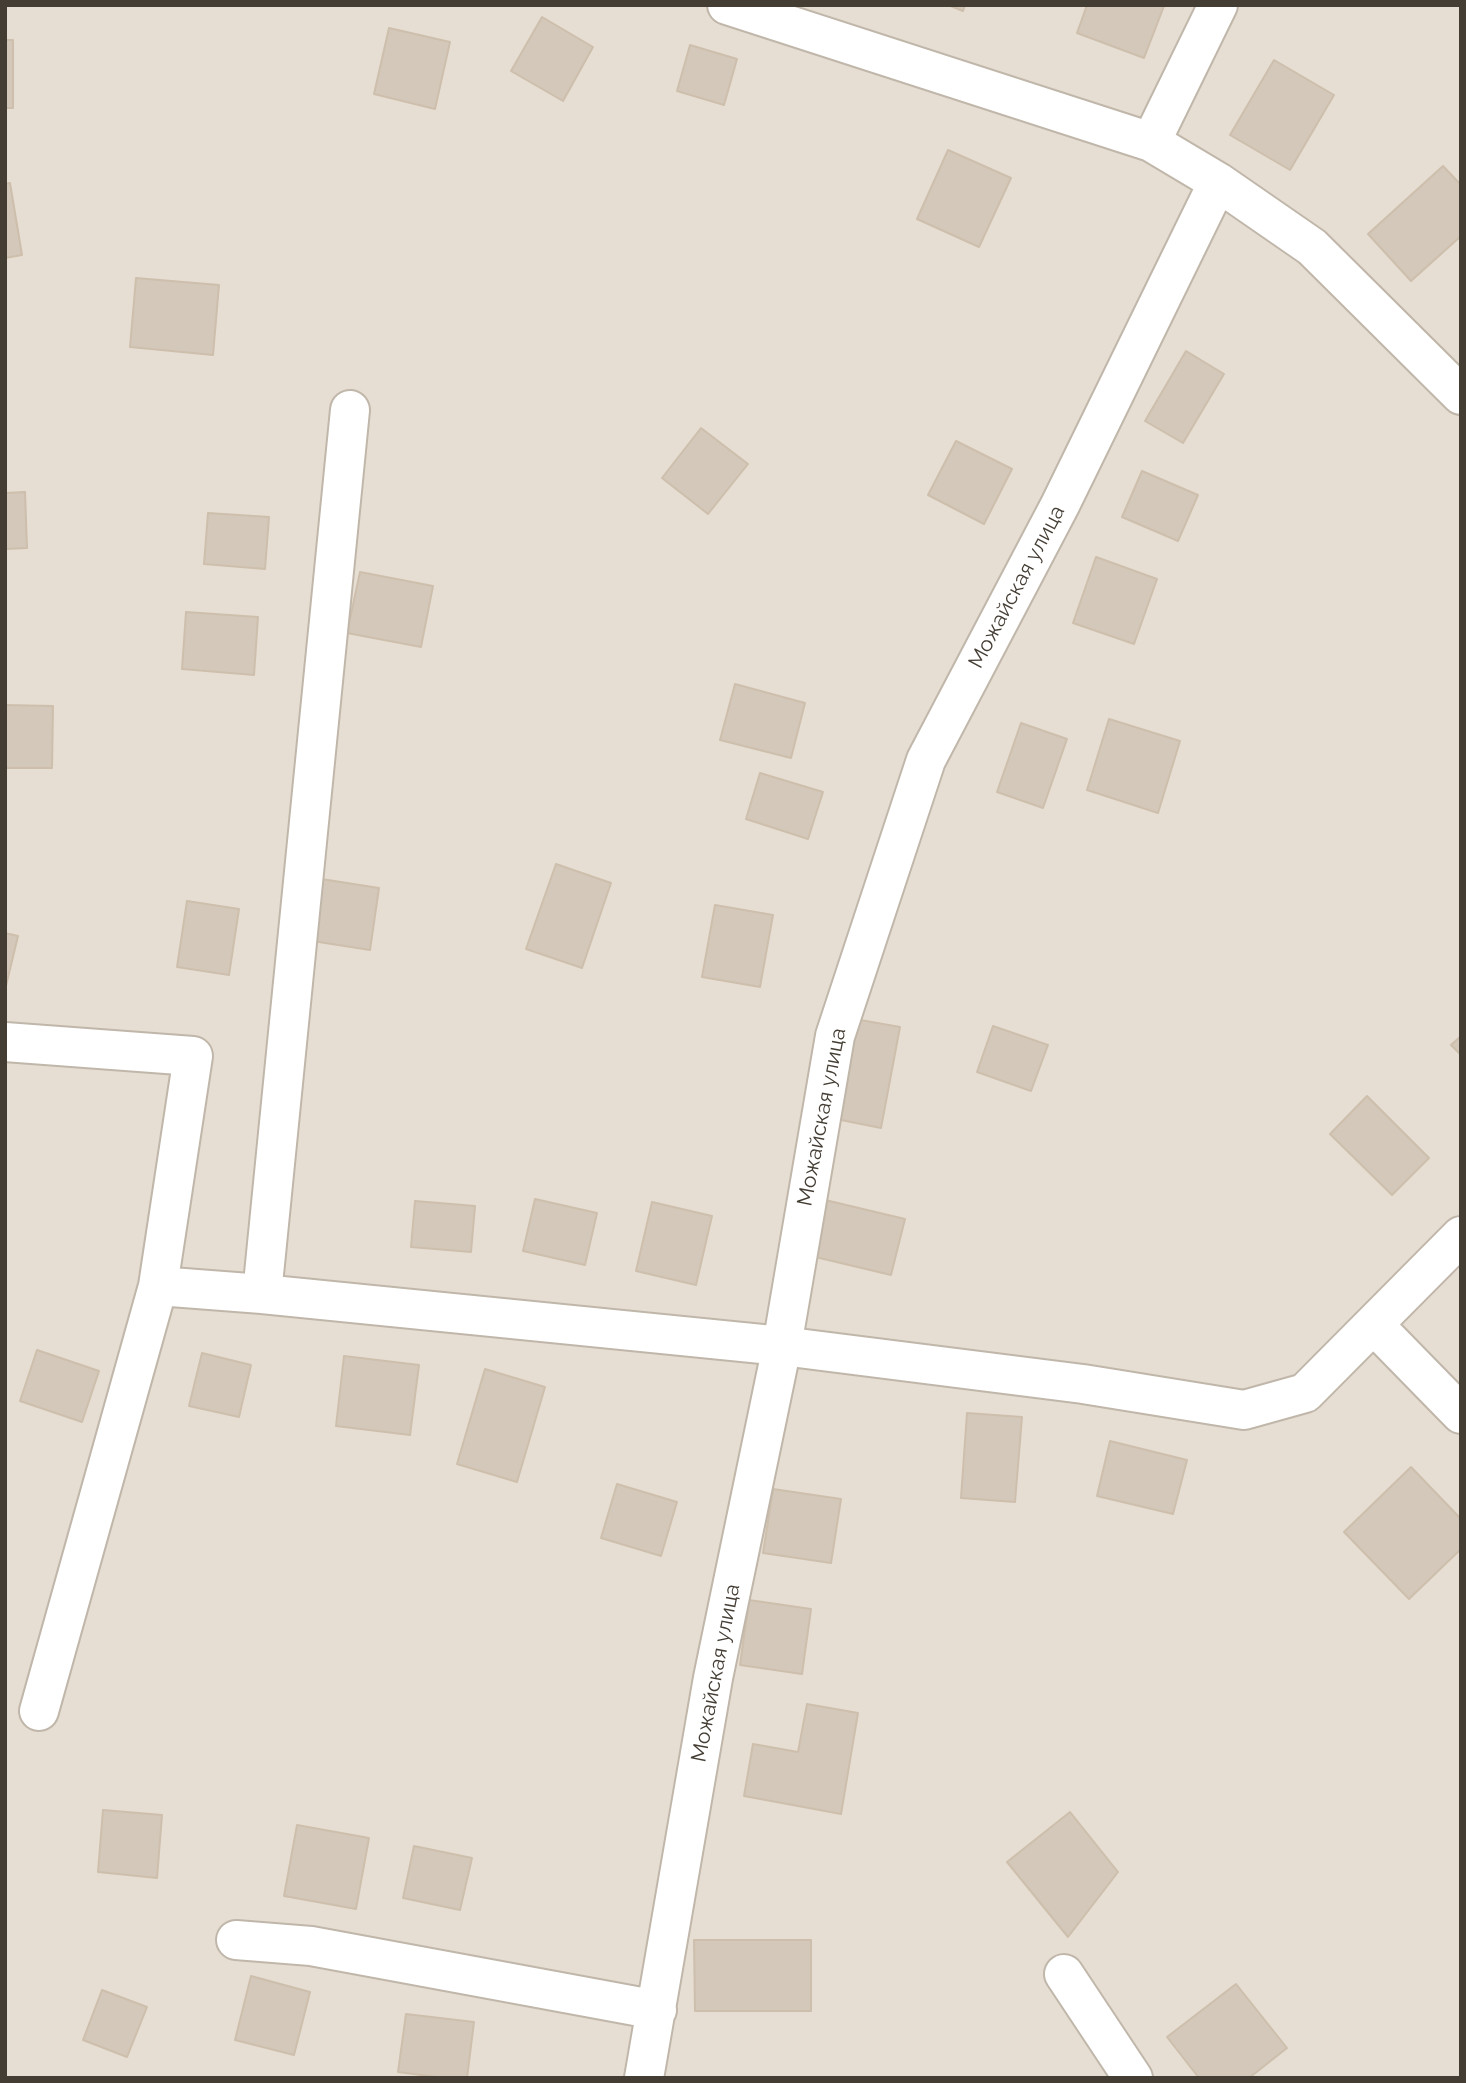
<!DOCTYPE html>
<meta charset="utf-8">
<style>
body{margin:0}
#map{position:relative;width:1466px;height:2083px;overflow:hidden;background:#f2ede4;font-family:Raleway,sans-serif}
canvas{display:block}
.frame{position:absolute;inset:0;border:7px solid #443d34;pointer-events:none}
</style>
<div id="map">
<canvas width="1466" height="2083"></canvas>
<div class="frame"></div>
</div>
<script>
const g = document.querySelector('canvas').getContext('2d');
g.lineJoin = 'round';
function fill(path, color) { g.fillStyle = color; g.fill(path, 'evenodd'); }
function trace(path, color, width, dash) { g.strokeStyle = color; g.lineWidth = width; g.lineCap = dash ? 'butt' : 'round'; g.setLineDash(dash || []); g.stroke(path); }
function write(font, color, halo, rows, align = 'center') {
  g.font = font + ' Raleway,sans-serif'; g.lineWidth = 5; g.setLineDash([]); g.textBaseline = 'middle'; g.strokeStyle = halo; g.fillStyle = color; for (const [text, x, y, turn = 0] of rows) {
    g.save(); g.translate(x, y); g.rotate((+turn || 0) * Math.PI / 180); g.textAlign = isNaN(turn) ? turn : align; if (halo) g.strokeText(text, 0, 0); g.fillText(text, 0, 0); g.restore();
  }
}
fill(new Path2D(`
 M5 5H1461V2078H5Z`), '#e6ded2');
const building = new Path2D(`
 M948 5H965L963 11Z
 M1087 5 1164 6 1144 58 1077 33Z
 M542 17 593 47 563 101 511 71Z
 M389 28 450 42 435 109 374 94Z
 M5 40H13V108H5Z
 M690 45 737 59 724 105 677 91Z
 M1274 60 1334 95 1290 170 1230 135Z
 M948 150 1011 178 979 247 917 219Z
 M1443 166 1461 185V236L1411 281 1368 234Z
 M10 183 22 255 5 258V184Z
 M136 278 219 285 213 355 130 347Z
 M1186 351 1224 374 1183 443 1145 421Z
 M701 428 748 464 708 514 662 478Z
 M956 441 1012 469 984 524 928 495Z
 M1142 471 1198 495 1178 541 1122 517Z
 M25 492 27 548 5 549V493Z
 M208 513 269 517 265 569 204 564Z
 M1096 557 1157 579 1134 644 1073 623Z
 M360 572 433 586 421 647 347 633Z
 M186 612 258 617 254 675 182 669Z
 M735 684 805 703 791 758 720 740Z
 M5 705 53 706 52 768H5Z
 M1109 719 1180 741 1158 813 1087 790Z
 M1021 723 1067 739 1043 808 997 792Z
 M760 773 823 792 808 839 746 819Z
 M556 864 611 883 582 968 526 949Z
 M315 878 379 888 370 950 306 940Z
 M187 901 239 909 229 975 177 967Z
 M715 905 773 915 760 987 702 977Z
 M5 933 18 936 5 990Z
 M849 1018 900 1027 881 1128 831 1118Z
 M993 1026 1048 1045 1031 1091 977 1072Z
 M1461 1036V1055L1451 1045Z
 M1367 1096 1429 1158 1392 1195 1330 1134Z
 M535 1199 597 1213 585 1265 523 1251Z
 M821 1199 905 1219 891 1275 807 1255Z
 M415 1201 475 1206 471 1252 411 1247Z
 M652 1202 712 1216 696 1285 636 1271Z
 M37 1350 99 1371 82 1422 20 1401Z
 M202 1353 251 1365 239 1417 189 1406Z
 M344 1356 419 1365 410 1435 336 1426Z
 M485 1369 545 1387 517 1482 457 1464Z
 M967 1413 1022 1417 1015 1502 961 1498Z
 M1110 1441 1187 1460 1173 1514 1097 1496Z
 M1411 1467 1461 1519V1549L1409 1599 1344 1532Z
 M617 1484 677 1502 661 1556 601 1538Z
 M773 1489 841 1499 831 1563 763 1553Z
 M749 1600 811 1609 802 1674 740 1665Z
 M807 1704 858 1713 841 1814 744 1796 753 1744 798 1752Z
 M103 1810 162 1815 157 1878 98 1872Z
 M1070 1812 1118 1872 1068 1937 1007 1862Z
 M297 1825 369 1838 356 1909 284 1896Z
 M414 1846 472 1858 460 1910 403 1898Z
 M694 1940H811V2011H695Z
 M251 1976 310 1992 294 2055 235 2040Z
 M1236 1984 1287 2048 1249 2078H1199L1167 2037Z
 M102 1990 147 2007 127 2057 83 2040Z
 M406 2014 474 2022 467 2078H444L398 2072Z`);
fill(building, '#d3c8b9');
trace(building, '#cebfad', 2);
const street = new Path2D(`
 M727 5 1151 142 1218 182 1312 247 1461 395
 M1151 142 1218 5
 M5 1042 193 1056 158 1286
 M262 1294 350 410
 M1374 1325 1461 1414
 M39 1711 158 1286 262 1294 782 1346 1083 1384 1244 1410 1305 1393 1461 1236
 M236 1940 311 1946 657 2010
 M1064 1974 1133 2078
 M644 2078 713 1678 782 1346 835 1036 926 760 1060 505 1218 182`);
trace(street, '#c0b7aa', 42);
trace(street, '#fff', 38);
write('21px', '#443d34', '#fff', [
 ["Можайская улица",1017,587,-62],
 ["Можайская улица",822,1117,-79],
 ["Можайская улица",716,1673,-79]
]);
</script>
